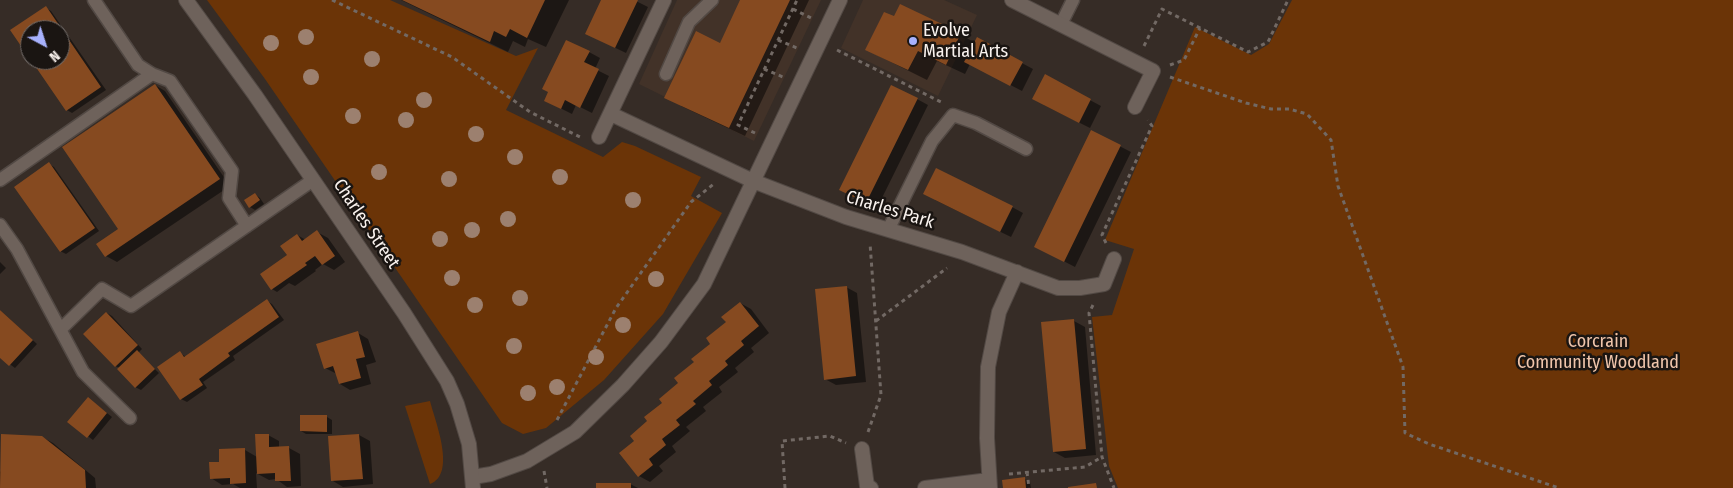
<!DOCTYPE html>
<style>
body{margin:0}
#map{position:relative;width:1733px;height:488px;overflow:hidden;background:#362c26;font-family:"Fira Sans Condensed",sans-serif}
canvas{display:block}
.north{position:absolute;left:20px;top:20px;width:50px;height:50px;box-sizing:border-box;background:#1a1512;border:1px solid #736d6a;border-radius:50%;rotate:140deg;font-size:14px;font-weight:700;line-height:20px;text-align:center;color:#f9f2ee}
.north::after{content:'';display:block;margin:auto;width:18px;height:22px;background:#a7b1fc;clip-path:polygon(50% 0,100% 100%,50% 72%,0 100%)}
</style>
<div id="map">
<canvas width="1733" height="488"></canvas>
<div class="north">N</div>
</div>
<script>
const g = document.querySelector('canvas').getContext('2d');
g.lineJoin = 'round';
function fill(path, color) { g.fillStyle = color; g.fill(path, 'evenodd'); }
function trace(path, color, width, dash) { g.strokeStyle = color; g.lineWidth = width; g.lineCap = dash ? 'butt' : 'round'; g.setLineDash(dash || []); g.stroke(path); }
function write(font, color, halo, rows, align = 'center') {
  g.font = font + ' "Fira Sans Condensed",sans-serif'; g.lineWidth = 5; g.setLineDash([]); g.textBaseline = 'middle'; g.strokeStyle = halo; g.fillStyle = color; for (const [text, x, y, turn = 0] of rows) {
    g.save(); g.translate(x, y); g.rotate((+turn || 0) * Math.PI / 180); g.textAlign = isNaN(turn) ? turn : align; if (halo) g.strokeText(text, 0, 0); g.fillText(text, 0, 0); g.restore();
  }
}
fill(new Path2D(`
 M677 0H821L754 141 639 84Z
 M863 0H944L977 15 938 96 841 48Z`), '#423228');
fill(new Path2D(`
 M207 0H390L516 56 538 48 506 110 603 157 622 142 635 146 701 177 691 196 722 213 663 314 604 380 546 428 523 434 502 423 265 79Z
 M1292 0H1733V488H1118L1109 466 1092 317 1112 315 1134 249 1105 240 1195 27 1251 55 1269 44Z
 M430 401C435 421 457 474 430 484L405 406Z`), '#6b3407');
fill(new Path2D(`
 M401 0H569L546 47 528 39 525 47 513 41 508 52Z
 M602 0H634L648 7 626 53 597 39Z
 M741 0H809L745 136 681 106 720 44Z
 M46 8 51 11 106 90 72 113 67 110 32 60H60V30H30V57L12 31Z
 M895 18 960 34 975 43 977 39 1033 69 1022 91 970 64 965 74 937 61 927 80 867 50Z
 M589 52 600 58 595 69 609 76 592 113 576 105 572 114 556 106Z
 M1045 76 1101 106 1090 128 1044 105Z
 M155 85 165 91 230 186 117 262 106 256 119 230Z
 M917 99 928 105 877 208 852 196Z
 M1092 132 1131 152 1075 267 1046 252Z
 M49 164 54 167 99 231 66 254 60 251Z
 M255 194 260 198 264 204 255 210 250 207Z
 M935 200 1012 207 1023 213 1011 237Z
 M317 232 328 238 345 262 334 270 323 264 315 270 316 271 295 286 289 283 277 292 272 289 289 256 297 235 306 240Z
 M0 262 6 268 0 274Z
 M846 287 857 293 866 382 836 385 825 379Z
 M267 301 272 304 284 320 233 356 235 360 203 382 207 388 187 402 181 399 159 367 180 353 186 357Z
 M740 303 751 309 769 333 751 348 754 352 735 368 738 372 719 387 722 392 703 407 706 411 686 427 690 431 672 446 676 452 659 466 663 471 650 482 639 476 636 442 649 421 695 362 712 344Z
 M0 310 37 344 15 368 0 357Z
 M107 313 112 316 142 349 138 353 159 373 141 390 135 387 120 368 115 366Z
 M1074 321 1085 327 1096 455 1065 458 1054 452Z
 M358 333 368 339 376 362 366 365 371 384 350 390 340 384 337 374 325 368Z
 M93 402 112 417 93 440 69 422Z
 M301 416 327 417 332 420V434H306L301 431Z
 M268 435 279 441V448H289L300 454 301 486 287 487 276 479 269 480 256 473 257 488H240L233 484 222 485 211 478 220 463 245 450 257 457Z
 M359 435 370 441 373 484 343 487 333 481Z
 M42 437 53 443 95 478 96 488H0V471L1 472Z
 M1025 479 1030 482 1031 488H1005Z
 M630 484 638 488H597Z`), '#0007');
fill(new Path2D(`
 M402 0H545L527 38 510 29 506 37 494 31 490 42Z
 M601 0H638L615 48 585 34Z
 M740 0H790L729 128 664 98 696 31 720 43Z
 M900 4 961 33 946 65 918 51 908 70 865 50 884 12 894 16Z
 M46 6 101 87 66 111 31 60H60V30H30V59L10 30Z
 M977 37 1023 62 1010 86 964 62Z
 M566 40 590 51 584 62 599 69 580 108 565 100 561 109 544 101 548 92 542 89Z
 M1045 74 1091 99 1079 123 1032 99Z
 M155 84 220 179 105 257 96 244 118 229 62 147Z
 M891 85 918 98 866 203 839 190Z
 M1091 130 1121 145 1064 262 1034 247Z
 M49 162 95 228 60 252 14 187Z
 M936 168 1013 206 1000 232 923 194Z
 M255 193 260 200 249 208 244 200Z
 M317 230 335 256 322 265 315 256 305 263 307 265 271 290 260 274 287 255 280 246 297 234 302 241Z
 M847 286 856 376 824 380 815 289Z
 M267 299 279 317 228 353 230 356 199 379 203 385 180 400 157 367 180 351 184 357Z
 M740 302 759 326 741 341 744 345 725 361 728 365 709 381 712 385 693 401 696 404 676 420 680 425 662 439 666 445 649 459 653 465 638 477 619 453 634 441 630 436 647 421 644 417 662 403 659 399 678 383 674 378 694 362 691 359 710 344 706 338 726 322 721 317Z
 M0 310 33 340 9 366 0 358Z
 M106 312 138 345 115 367 83 334Z
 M1074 319 1086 449 1053 452 1041 322Z
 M358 331 365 357 356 359 361 378 339 384 333 366 324 369 316 344Z
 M137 350 155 369 135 388 117 369Z
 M88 397 107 413 87 438 67 422Z
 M300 415H327V432L300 431Z
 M1 434 42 436 85 470 86 488H0Z
 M255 434H269V447L289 446 291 481H275V473L257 474Z
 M359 434 363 479 331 481 328 436Z
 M245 448 246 483 230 484V478L210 479 209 462H219V449Z
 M1025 477 1026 488H1003L1002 480Z
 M596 483H631V488H596Z
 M1096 483 1097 488H1068V487Z`), '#864a20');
const service = new Path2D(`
 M94 0 138 65 152 74 170 81 232 171 229 198 247 226
 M1061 24 1073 0
 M666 74 689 22 712 0
 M0 180 152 74
 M0 225 17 249 83 372 130 418
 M889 228 932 141 953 115 976 123 1026 149
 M61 329 102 289 131 306 313 180`);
const minor = new Path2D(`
 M1012 0 1153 71 1135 107
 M611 114 753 181 846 217 962 252 1058 288H1080L1104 284 1114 259
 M599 137 664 0
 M862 449 867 486 871 488
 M473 477 491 474 527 461 575 432 623 385 661 342 704 284 840 0
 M925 488 989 480
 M990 488 987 438 988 367 999 312 1017 272`);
const tertiary = new Path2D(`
 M186 0 255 95 404 313 447 381 457 404 469 444 473 488`);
trace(service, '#524944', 15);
trace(minor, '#524944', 16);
trace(tertiary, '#524944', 16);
trace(new Path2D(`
 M332 0 452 57 530 112 580 137
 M793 9 811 18
 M778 40 797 48
 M1144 46 1162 9 1248 52 1268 42 1288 0
 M837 50 941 102
 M1170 65 1184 60 1200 28
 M764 69 783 77
 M1170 77 1246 103 1271 109H1289L1307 114 1331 140 1338 186 1403 367 1405 433 1429 444 1559 488
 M755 133 738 125 797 0
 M1106 243 1102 235 1152 126 1148 120
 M1093 305 1089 313 1102 457 1114 488
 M876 321 947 268
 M557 420 616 308 691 202 715 183
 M868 432 881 395 870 243
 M544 471 547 488
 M1027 472 1029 488
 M1009 474 1085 467 1102 457
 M785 488 782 441 830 436 846 443`), '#726964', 3, [4, 4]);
trace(service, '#6e625b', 12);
trace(minor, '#6e625b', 14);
trace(tertiary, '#6e625b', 14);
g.fillStyle = '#9c806f';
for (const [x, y] of [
 [306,37],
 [271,43],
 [372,59],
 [311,77],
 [424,100],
 [353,116],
 [406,120],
 [476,134],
 [515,157],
 [379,172],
 [560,177],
 [449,179],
 [633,200],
 [508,219],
 [472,230],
 [440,239],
 [452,278],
 [656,279],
 [520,298],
 [475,305],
 [623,325],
 [514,346],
 [596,357],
 [557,387],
 [528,393]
]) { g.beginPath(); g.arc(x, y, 8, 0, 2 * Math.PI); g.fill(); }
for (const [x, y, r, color] of [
 [913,41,5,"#a7b1fc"]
]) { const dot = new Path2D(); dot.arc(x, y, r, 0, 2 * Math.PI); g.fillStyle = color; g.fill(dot); trace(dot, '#1a1512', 2); }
write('18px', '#f9f2ee', '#1a1512', [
 ["Evolve",923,31],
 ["Martial Arts",923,52]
], 'left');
write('18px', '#f9f2ee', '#1a1512', [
 ["Charles Park",890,210,17],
 ["Charles Street",366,224,56]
]);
write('18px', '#f0c5ab', '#1a1512', [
 ["Corcrain",1598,342],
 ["Community Woodland",1598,363]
]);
</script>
